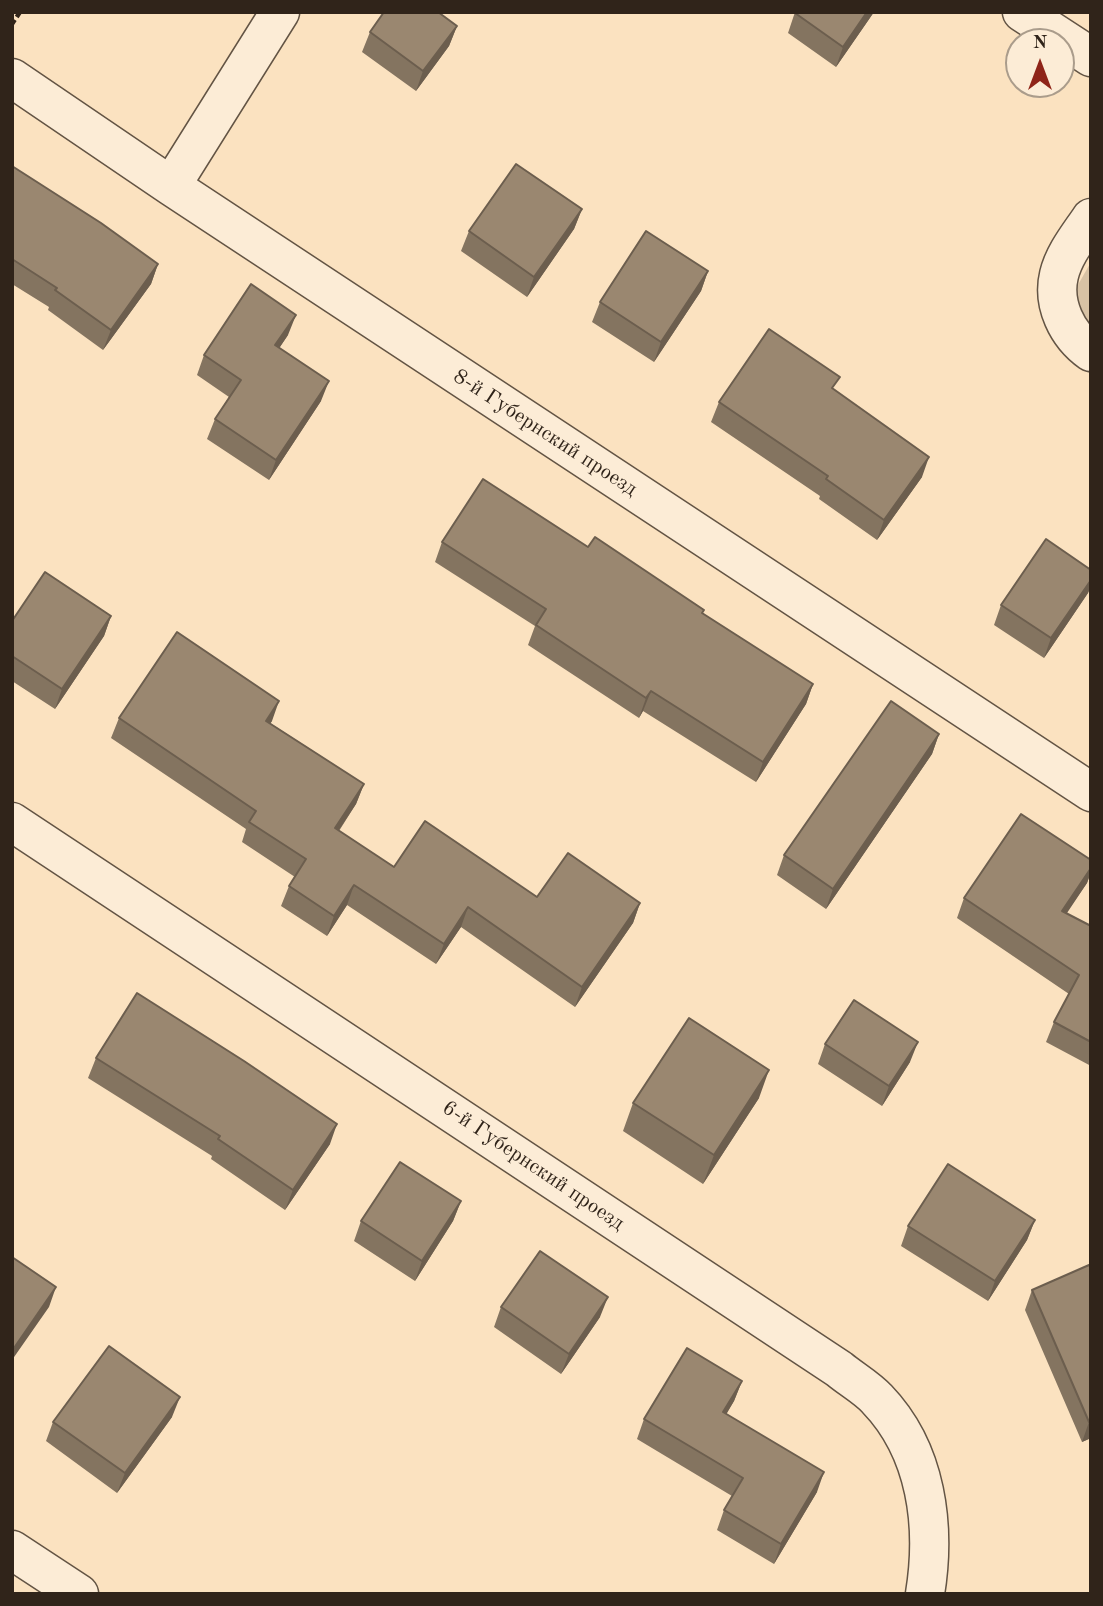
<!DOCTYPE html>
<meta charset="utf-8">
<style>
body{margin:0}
#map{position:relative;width:1103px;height:1606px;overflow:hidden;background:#fbe2c0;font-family:"Old Standard TT",serif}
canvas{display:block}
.frame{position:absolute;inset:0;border:14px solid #30241a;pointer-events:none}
.north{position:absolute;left:1005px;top:28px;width:70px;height:70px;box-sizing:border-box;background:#fcecd6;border:2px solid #aa9c8b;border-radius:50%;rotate:0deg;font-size:19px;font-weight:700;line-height:28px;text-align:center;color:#30241a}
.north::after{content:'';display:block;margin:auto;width:24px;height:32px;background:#8f2418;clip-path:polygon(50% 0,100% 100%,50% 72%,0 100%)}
</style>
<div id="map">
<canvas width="1103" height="1606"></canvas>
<div class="frame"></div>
<div class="north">N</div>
</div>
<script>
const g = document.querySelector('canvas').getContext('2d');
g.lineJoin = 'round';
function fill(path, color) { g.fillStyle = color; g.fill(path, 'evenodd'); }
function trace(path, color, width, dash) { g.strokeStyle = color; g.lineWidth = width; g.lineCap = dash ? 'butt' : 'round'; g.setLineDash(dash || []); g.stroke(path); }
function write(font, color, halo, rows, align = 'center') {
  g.font = font + ' "Old Standard TT",serif'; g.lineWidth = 7; g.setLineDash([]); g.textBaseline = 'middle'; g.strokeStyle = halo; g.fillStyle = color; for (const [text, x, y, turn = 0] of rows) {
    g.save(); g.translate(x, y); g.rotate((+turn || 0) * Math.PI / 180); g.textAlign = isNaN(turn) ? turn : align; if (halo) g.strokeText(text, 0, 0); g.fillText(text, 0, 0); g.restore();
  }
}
fill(new Path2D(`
 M1091 262V339L1079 325 1075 290Z`), '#d8c2a4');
const minor = new Path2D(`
 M1022 12 1091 57
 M12 78 171 186 1091 792
 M171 186 280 12
 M1091 218C1079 236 1064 254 1059 275 1052 304 1067 335 1091 352
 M12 822 839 1369C851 1379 867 1388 877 1399 927 1451 936 1526 925 1594
 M12 1550 79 1594`);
trace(minor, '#635444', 41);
trace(new Path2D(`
 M12 24 20 12`), '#30241a', 4.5, [5, 3.5]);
trace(minor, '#fcecd6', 38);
fill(new Path2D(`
 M795 12H874L836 67 788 33Z
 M457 26 449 46 416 91 362 52 370 32Z
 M12 166 158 264 151 284 103 350 48 310 49 307 12 284Z
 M582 209 574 229 527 297 461 251 469 231Z
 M708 271 701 291 654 362 592 322 600 302Z
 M288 335 279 348 321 401 269 480 207 439 215 419 229 397 197 375 204 355Z
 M835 390 922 477 877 540 819 499 820 496 711 422 719 402Z
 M442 542 588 547 703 614 813 684 806 704 756 782 643 711 639 718 528 645 535 626 435 562Z
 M1091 570V586L1088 593 1044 658 994 625 1001 605Z
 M111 616 104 636 55 709 12 681V621Z
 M119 718 272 721 270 723 364 784 356 804 339 831 394 867 537 897 640 903 633 923 575 1007 461 927 436 964 347 905 327 936 281 906 289 886 295 877 242 842 246 829 111 738Z
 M939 734 932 754 826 909 777 875 784 855Z
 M1091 860V872L1087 883 1066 913 1091 926V1066L1046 1042 1054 1022 1069 994 957 918 964 898Z
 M825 1044 910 1062 882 1106 818 1064Z
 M96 1058 330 1144 285 1210 211 1159 212 1156 88 1078Z
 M759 1098 703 1184 623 1131 633 1103Z
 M461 1201 453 1221 415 1281 354 1241 361 1221Z
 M1035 1220 1027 1240 988 1301 901 1246 908 1226Z
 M1089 1265 1091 1438 1082 1442 1025 1310 1032 1290Z
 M501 1307 600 1317 561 1374 494 1327Z
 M742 1381 734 1401 726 1414 817 1492 774 1564 717 1530 724 1510 732 1496 637 1439 644 1419Z
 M172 1417 117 1493 46 1441 53 1422Z`), '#847460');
fill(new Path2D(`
 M867 12H874L836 67 843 47Z
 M457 26 449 46 416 91 423 71Z
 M582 209 574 229 527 297 534 277Z
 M158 264 151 284 103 350 111 330Z
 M708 271 701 291 654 362 661 342Z
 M296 315 288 335 268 365 275 345Z
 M329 381 321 401 269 480 276 460Z
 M929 457 922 477 877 540 884 520Z
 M1091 580V586L1088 593 1044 658 1051 638Z
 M111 616 104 636 55 709 62 689Z
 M813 684 806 704 756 782 763 762Z
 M651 691 643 711 639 718 646 698Z
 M279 701 272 721 259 741 266 721Z
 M939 734 932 754 826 909 833 889Z
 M364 784 356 804 327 848 335 828Z
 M1091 868V872L1087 883 1055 931 1062 911Z
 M354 885 347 905 327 936 334 916Z
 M640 903 633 923 575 1007 582 987Z
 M468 907 461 927 436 964 444 944Z
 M918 1042 910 1062 882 1106 889 1086Z
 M769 1070 759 1098 703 1184 714 1155Z
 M337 1124 330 1144 285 1210 293 1190Z
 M461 1201 453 1221 415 1281 422 1261Z
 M1035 1220 1027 1240 988 1301 995 1281Z
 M56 1287 49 1307 12 1360V1353L14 1348Z
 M608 1297 600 1317 561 1374 569 1354Z
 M742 1381 734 1401 716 1432 723 1412Z
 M180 1397 172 1417 117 1493 125 1473Z
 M1091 1421V1438L1082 1442 1089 1422Z
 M824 1472 817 1492 774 1564 781 1544Z`), '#6c5e4e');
const building = new Path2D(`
 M384 12H438L457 26 423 71 370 32Z
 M795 12H867L843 47 795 13Z
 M516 164 582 209 534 277 469 231Z
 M12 166 101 223 158 264 111 330 55 290 57 288 12 259Z
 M646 231 708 271 661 342 600 302Z
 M251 284 296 315 275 345 329 381 276 460 215 419 241 380 204 355Z
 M769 329 840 377 832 388 929 457 884 520 826 479 828 476 719 402Z
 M483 479 588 547 595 537 704 610 702 613 813 684 763 762 651 691 646 698 536 625 546 609 442 542Z
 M1046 539 1091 570V580L1051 638 1001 605Z
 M45 572 111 616 62 689 12 656V621Z
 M177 632 279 701 266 721 364 784 335 828 394 867 425 821 537 897 568 853 640 903 582 987 468 907 444 944 354 885 334 916 289 886 306 859 249 822 256 811 119 718Z
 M891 701 939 734 833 889 784 855Z
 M1021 814 1091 860V868L1062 911 1091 926V1042L1054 1022 1079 975 964 898Z
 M137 993 244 1061 337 1124 293 1190 218 1139 220 1136 96 1058Z
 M854 1000 918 1042 889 1086 825 1044Z
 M689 1018 769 1070 714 1155 633 1103Z
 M400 1162 461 1201 422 1261 361 1221Z
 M948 1164 1035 1220 995 1281 908 1226Z
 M540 1251 608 1297 569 1354 501 1307Z
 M12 1257 56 1287 14 1348 12 1347Z
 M1089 1265 1091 1268V1421L1089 1422 1032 1290Z
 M109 1346 180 1397 125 1473 53 1422Z
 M687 1348 742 1381 723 1412 824 1472 781 1544 724 1510 743 1478 644 1419Z`);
fill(building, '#9a8770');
trace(building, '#6c5e4e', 2);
write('21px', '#30241a', '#fcecd6', [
 ["8-й Губернский проезд",545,433,33],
 ["6-й Губернский проезд",533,1166,34]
]);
</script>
